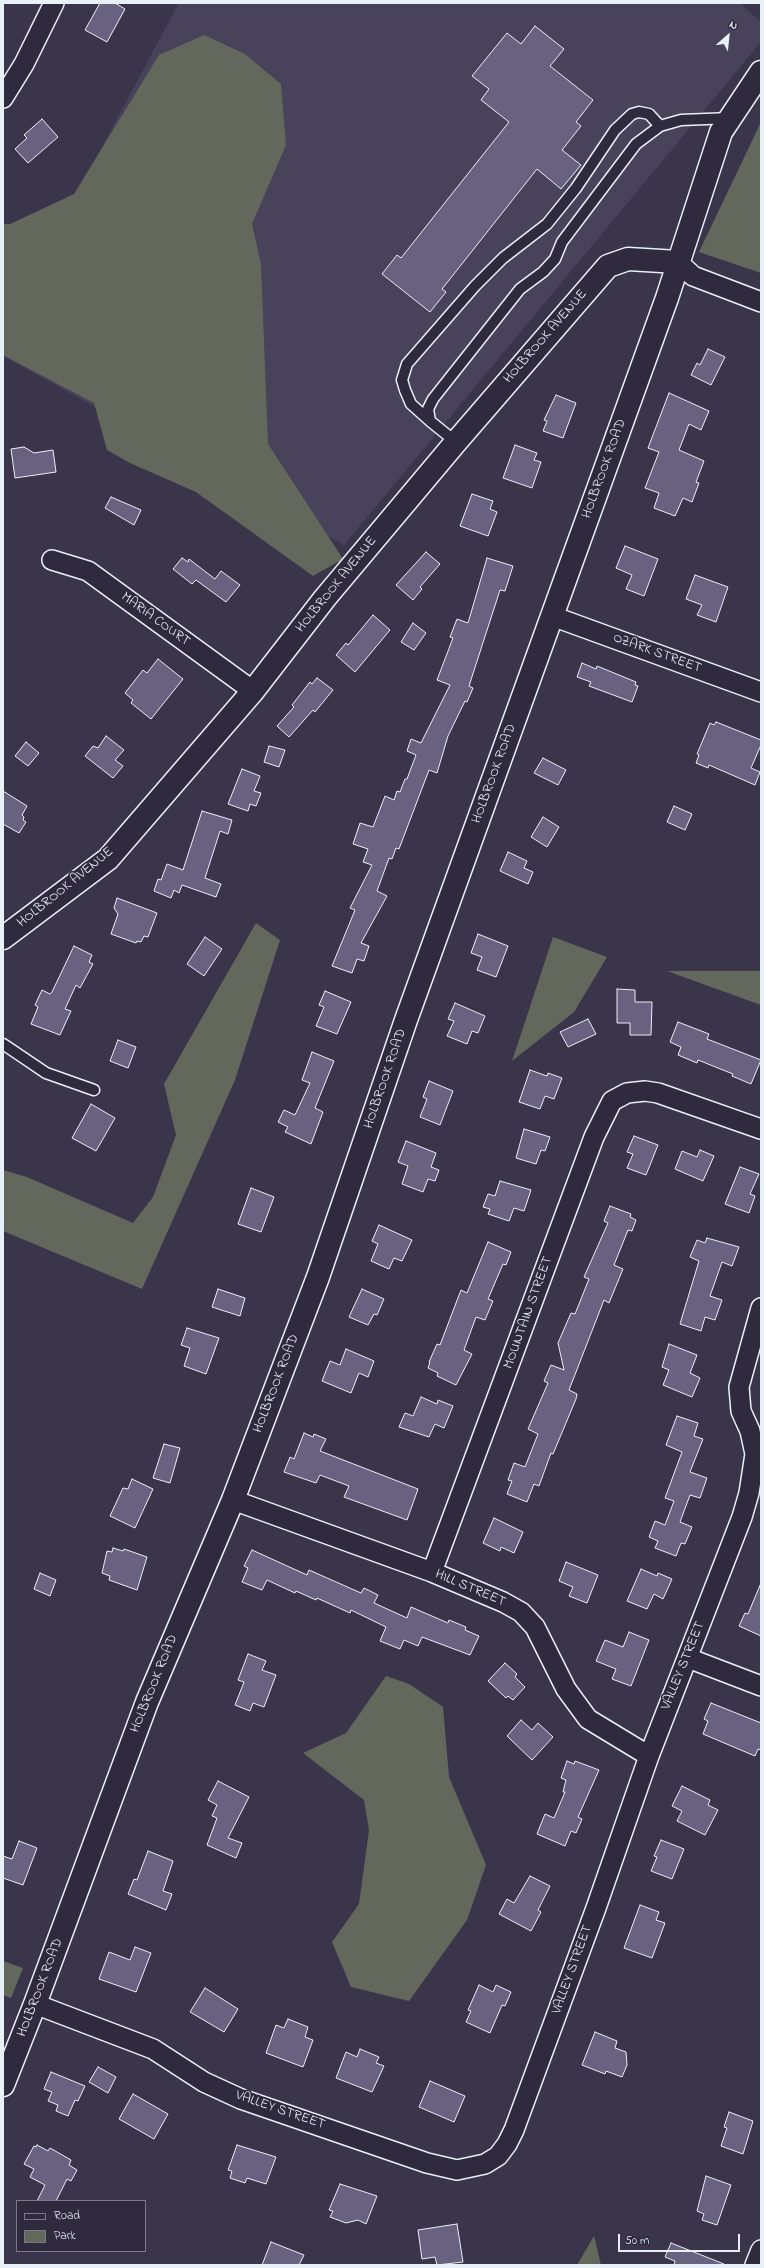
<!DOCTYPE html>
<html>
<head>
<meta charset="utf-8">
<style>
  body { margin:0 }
  #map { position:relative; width:764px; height:2268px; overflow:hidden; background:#3a354a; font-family:"Indie Flower",sans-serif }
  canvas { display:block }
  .frame { position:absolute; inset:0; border:4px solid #e8f1f8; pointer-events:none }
  .legend { position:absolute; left:16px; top:2200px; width:130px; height:52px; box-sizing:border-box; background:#2f2a3d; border:1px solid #797a88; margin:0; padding:5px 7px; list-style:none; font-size:12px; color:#e8f1f8 }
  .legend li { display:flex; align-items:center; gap:8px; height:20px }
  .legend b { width:20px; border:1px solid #797a88 }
  .north { position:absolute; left:708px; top:16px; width:40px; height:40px; -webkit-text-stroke:3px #2f2a3d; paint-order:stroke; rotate:27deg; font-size:11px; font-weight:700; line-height:16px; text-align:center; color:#e8f1f8 }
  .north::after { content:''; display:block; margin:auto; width:14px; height:18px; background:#e8f1f8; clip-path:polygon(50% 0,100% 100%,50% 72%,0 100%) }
  .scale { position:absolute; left:618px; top:2234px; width:122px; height:18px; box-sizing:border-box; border:2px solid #e8f1f8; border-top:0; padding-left:5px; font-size:12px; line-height:14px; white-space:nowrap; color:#e8f1f8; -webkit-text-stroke:3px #2f2a3d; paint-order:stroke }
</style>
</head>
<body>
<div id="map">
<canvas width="764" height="2268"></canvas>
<div class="frame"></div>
<ul class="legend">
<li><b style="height:5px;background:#2f2a3d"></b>Road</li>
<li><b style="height:11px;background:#62695c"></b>Park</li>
</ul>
<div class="north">N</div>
<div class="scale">50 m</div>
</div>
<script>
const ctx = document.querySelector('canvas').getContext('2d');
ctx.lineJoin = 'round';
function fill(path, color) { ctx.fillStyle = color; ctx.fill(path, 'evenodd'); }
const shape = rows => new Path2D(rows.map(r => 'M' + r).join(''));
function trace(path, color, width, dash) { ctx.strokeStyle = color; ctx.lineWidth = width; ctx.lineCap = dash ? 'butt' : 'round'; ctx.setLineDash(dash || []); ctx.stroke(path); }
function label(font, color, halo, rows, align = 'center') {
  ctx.font = font + ' "Indie Flower",sans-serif'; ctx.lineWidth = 3.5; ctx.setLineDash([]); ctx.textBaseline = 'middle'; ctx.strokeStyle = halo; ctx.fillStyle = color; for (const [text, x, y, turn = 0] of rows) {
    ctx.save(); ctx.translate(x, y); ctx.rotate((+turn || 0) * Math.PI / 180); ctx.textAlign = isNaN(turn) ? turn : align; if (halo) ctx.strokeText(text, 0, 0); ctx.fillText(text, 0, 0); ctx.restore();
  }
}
fill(shape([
  [179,3,740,3,761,22,761,42,344,545,3,356,3,331]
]), '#48425a');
fill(shape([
  [204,35,245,54,281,84,286,145,252,224,261,264,268,444,343,559,313,576,196,492,130,463,107,450,94,403,3,355,3,224,10,224,74,194,159,55],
  [761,122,761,273,699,252],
  [256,923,280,940,235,1080,142,1289,3,1231,3,1170,27,1177,133,1223,153,1197,176,1135,164,1084],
  [553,937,607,957,574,1012,512,1061],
  [667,971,761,971,761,1005],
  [386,1676,409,1684,443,1707,449,1777,486,1865,467,1920,409,2001,351,1987,332,1942,359,1904,369,1830,364,1800,303,1753,346,1733],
  [3,1961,23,1968,11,1998,3,1995],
  [594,2236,601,2265,577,2265]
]), '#62695c');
const building = shape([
  [100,3,115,3,125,9,107,42,85,30,100,3],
  [535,26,564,49,550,66,593,100,576,122,581,126,562,150,581,165,561,189,537,169,442,289,446,292,430,312,382,274,397,255,401,258,509,122,481,100,489,89,472,76,507,33,521,44,535,26],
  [42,119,58,137,28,163,15,149,27,138,24,135,42,119],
  [708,349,725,357,711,385,691,375,697,363,700,365,708,349],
  [669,393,709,411,701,430,689,424,679,450,704,461,696,482,699,483,692,502,683,498,675,516,654,508,659,493,645,488,659,452,648,448,669,393],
  [556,395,576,403,563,438,543,431,547,421,544,420,556,395],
  [515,445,537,453,534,460,541,462,532,488,503,478,515,445],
  [24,447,34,453,53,450,56,472,15,478,11,449,24,447],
  [472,494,493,501,490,509,497,512,488,536,460,526,472,494],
  [111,497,141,510,134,525,105,508,111,497],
  [625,546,658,559,644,596,626,589,632,575,616,568,625,546],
  [426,552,440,564,420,587,422,589,413,600,396,585,426,552],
  [182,558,188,562,189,559,215,579,221,571,240,585,226,602,196,580,192,584,173,569,182,558],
  [487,558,513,566,505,591,500,590,469,686,473,688,467,702,465,701,448,736,437,773,429,770,399,849,396,848,392,859,389,858,377,891,387,896,361,943,369,946,364,961,357,959,352,973,332,966,355,910,350,908,372,865,363,862,368,849,353,844,360,823,373,827,385,796,394,800,397,791,400,792,405,779,407,779,416,755,407,751,411,739,421,743,450,685,437,680,453,638,450,637,457,619,468,623,487,558],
  [695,575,728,587,716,622,697,615,702,605,686,599,695,575],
  [373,615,390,630,355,672,336,655,346,643,348,645,373,615],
  [413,623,426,633,414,650,401,642,413,623],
  [158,659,183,679,151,719,131,703,133,700,125,693,143,670,147,673,158,659],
  [582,663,596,669,597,666,636,682,635,685,638,686,632,702,589,686,591,682,577,677,582,663],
  [317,678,333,690,315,712,313,710,289,737,277,726,294,707,292,705,310,682,312,684,317,678],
  [716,722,761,740,761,745,751,768,760,772,755,785,709,765,708,768,696,763,699,755,697,754,710,723,714,725,716,722],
  [106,736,124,750,115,760,123,766,113,778,85,756,93,746,98,748,106,736],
  [26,742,39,753,28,766,15,756,26,742],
  [269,746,285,750,279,767,264,762,269,746],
  [543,758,566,770,558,785,534,773,543,758],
  [242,769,260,776,254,791,261,793,256,806,250,804,248,811,228,804,242,769],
  [3,791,27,806,22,815,24,817,23,820,26,822,19,833,3,824,3,791],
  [674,806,692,814,685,830,667,822,674,806],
  [202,811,232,820,228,834,220,831,205,878,221,884,216,897,182,885,179,893,174,890,171,898,154,891,158,879,161,880,167,864,183,870,202,811],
  [543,817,559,827,547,847,531,837,543,817],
  [508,852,527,861,524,868,533,872,528,884,500,871,508,852],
  [117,898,157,913,148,937,144,936,141,942,137,941,136,943,111,934,118,914,114,908,117,898],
  [478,934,508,946,496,977,477,970,482,957,471,953,478,934],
  [205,937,222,949,204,976,187,964,205,937],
  [74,946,92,955,89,962,93,964,80,988,76,985,65,1009,71,1011,60,1035,31,1024,38,1007,35,1005,42,990,50,994,52,992,74,946],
  [617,989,635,990,635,1002,652,1002,651,1035,630,1035,630,1023,617,1023,617,989],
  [325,991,351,1002,337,1034,316,1026,324,1007,319,1005,325,991],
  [455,1003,485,1016,478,1033,472,1031,467,1044,447,1036,454,1021,448,1019,455,1003],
  [588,1019,596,1034,568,1047,560,1032,588,1019],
  [678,1022,709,1034,707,1039,761,1060,751,1084,732,1076,733,1074,698,1060,697,1063,678,1055,681,1047,670,1042,678,1022],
  [118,1040,136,1047,128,1068,110,1061,118,1040],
  [312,1052,334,1061,315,1108,323,1112,311,1144,285,1132,288,1127,278,1122,284,1110,295,1115,310,1083,302,1080,312,1052],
  [530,1070,547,1076,548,1073,562,1078,554,1099,545,1096,540,1109,519,1102,530,1070],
  [429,1081,453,1091,440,1125,420,1117,427,1099,423,1097,429,1081],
  [91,1104,115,1118,96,1151,72,1138,91,1104],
  [524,1129,550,1137,545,1151,541,1150,536,1164,516,1158,524,1129],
  [634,1136,658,1145,646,1175,627,1168,633,1154,627,1152,634,1136],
  [406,1141,436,1153,431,1167,439,1170,435,1181,428,1179,423,1192,402,1184,408,1166,398,1162,406,1141],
  [700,1150,714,1156,703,1181,675,1169,682,1151,697,1157,700,1150],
  [740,1167,759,1174,750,1194,755,1196,749,1213,725,1204,740,1167],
  [500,1181,531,1190,524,1211,514,1208,509,1221,488,1214,490,1209,483,1207,488,1194,495,1196,500,1181],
  [251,1188,274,1197,261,1232,238,1224,251,1188],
  [610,1206,631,1214,630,1217,636,1220,632,1231,628,1230,614,1265,623,1269,609,1303,604,1300,569,1390,577,1394,576,1399,553,1454,551,1453,539,1486,534,1484,527,1502,507,1494,512,1481,508,1480,514,1463,525,1467,538,1434,528,1429,548,1383,544,1381,551,1365,564,1370,558,1343,571,1313,575,1314,589,1279,584,1277,608,1223,604,1221,610,1206],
  [379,1225,412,1240,402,1261,394,1258,389,1269,371,1261,378,1244,372,1241,379,1225],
  [707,1238,739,1247,732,1266,722,1262,710,1296,722,1300,715,1320,705,1317,701,1331,680,1324,699,1261,690,1257,697,1240,705,1243,707,1238],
  [488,1242,511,1252,506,1265,503,1264,488,1299,493,1301,485,1320,476,1317,464,1350,472,1354,456,1385,437,1376,438,1373,428,1368,430,1362,429,1362,437,1344,440,1345,461,1290,467,1293,488,1242],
  [218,1289,245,1298,240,1316,212,1307,218,1289],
  [362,1289,384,1299,377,1315,374,1314,368,1325,349,1317,362,1289],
  [187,1328,219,1338,206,1374,184,1366,190,1348,181,1345,187,1328],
  [669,1344,697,1355,690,1373,700,1378,692,1397,663,1385,669,1370,662,1367,669,1344],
  [346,1349,374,1361,368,1377,359,1373,351,1393,322,1381,330,1361,340,1365,346,1349],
  [421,1397,437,1404,438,1400,453,1406,444,1428,435,1424,429,1437,399,1427,405,1413,413,1416,421,1397],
  [677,1416,698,1423,694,1436,703,1439,690,1472,707,1478,700,1498,690,1495,680,1522,692,1527,685,1544,681,1543,676,1556,655,1548,658,1541,649,1537,655,1521,665,1525,674,1501,665,1498,682,1452,666,1445,677,1416],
  [304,1433,313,1437,314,1434,326,1439,320,1451,418,1489,407,1520,344,1497,349,1486,320,1475,316,1483,284,1472,290,1457,294,1459,304,1433],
  [164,1444,180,1448,170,1483,153,1478,164,1444],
  [132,1479,153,1489,135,1528,110,1516,123,1488,128,1489,132,1479],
  [494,1518,523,1532,514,1553,501,1547,500,1551,483,1543,494,1518],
  [113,1548,123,1551,124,1549,147,1557,137,1590,109,1580,110,1576,102,1573,107,1551,112,1552,113,1548],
  [252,1550,307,1575,309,1570,361,1593,364,1588,378,1595,374,1603,407,1618,411,1607,448,1623,449,1620,466,1627,465,1630,479,1636,470,1655,422,1637,418,1646,404,1640,400,1649,380,1641,386,1627,351,1610,350,1613,317,1598,316,1600,296,1591,295,1593,267,1580,262,1590,242,1582,248,1568,244,1566,252,1550],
  [566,1562,598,1575,587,1603,569,1596,573,1587,559,1581,566,1562],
  [641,1569,657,1576,658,1573,672,1579,663,1599,654,1594,647,1609,627,1601,641,1569],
  [40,1573,56,1580,50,1596,34,1589,40,1573],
  [761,1583,761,1636,739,1626,745,1613,748,1614,761,1583],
  [629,1632,649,1640,631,1686,612,1679,616,1669,596,1661,605,1640,623,1647,629,1632],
  [248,1654,266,1661,262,1670,276,1675,264,1707,253,1703,250,1711,235,1705,244,1682,238,1680,248,1654],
  [505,1663,517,1674,515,1677,525,1687,513,1700,508,1696,506,1698,488,1681,505,1663],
  [711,1703,761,1723,761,1750,758,1749,755,1756,703,1734,708,1721,704,1719,711,1703],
  [521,1720,532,1730,538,1723,553,1737,532,1760,507,1736,521,1720],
  [567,1761,574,1764,575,1761,599,1770,578,1817,582,1819,576,1833,571,1831,565,1846,537,1834,545,1814,554,1818,565,1792,563,1792,566,1780,561,1778,567,1761],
  [218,1781,249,1797,228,1838,242,1843,236,1858,207,1845,217,1818,212,1816,217,1805,208,1800,218,1781],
  [682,1786,710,1800,708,1805,718,1810,705,1835,677,1821,682,1811,672,1806,682,1786],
  [661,1840,684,1849,672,1879,651,1871,657,1857,654,1856,661,1840],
  [19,1841,37,1848,23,1885,3,1878,3,1856,12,1859,19,1841],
  [148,1851,173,1861,163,1891,172,1894,166,1910,128,1894,134,1879,137,1880,148,1851],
  [530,1876,550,1886,538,1910,541,1912,531,1931,499,1914,507,1899,514,1903,530,1876],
  [640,1905,659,1912,656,1920,665,1923,652,1958,624,1948,640,1905],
  [135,1947,151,1953,136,1992,99,1979,109,1952,130,1960,135,1947],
  [479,1985,493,1992,496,1985,511,1992,505,2006,502,2005,490,2033,466,2022,471,2011,468,2010,479,1985],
  [205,1988,238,2009,224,2032,190,2012,205,1988],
  [288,2019,308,2027,305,2037,313,2040,303,2067,266,2053,276,2025,284,2028,288,2019],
  [595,2032,617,2041,615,2048,626,2052,627,2065,622,2077,606,2071,605,2074,582,2065,595,2032],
  [360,2049,379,2057,376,2063,384,2066,372,2092,336,2078,346,2052,357,2057,360,2049],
  [98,2067,116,2077,108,2093,89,2082,98,2067],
  [51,2072,85,2086,78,2101,75,2100,68,2116,56,2111,58,2105,48,2101,52,2092,44,2089,51,2072],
  [430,2081,465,2096,454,2122,419,2107,430,2081],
  [133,2094,168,2114,154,2139,119,2119,133,2094],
  [729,2112,753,2121,743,2154,721,2146,727,2128,724,2127,729,2112],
  [37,2145,48,2151,50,2148,71,2160,69,2165,77,2170,71,2181,67,2179,56,2201,37,2201,45,2185,30,2177,34,2169,24,2164,34,2146,36,2147,37,2145],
  [237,2145,276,2157,266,2184,247,2178,245,2183,230,2178,232,2171,228,2170,237,2145],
  [706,2176,731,2185,717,2225,702,2220,704,2214,697,2211,706,2176],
  [340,2184,377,2196,366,2224,358,2220,346,2223,330,2217,333,2211,329,2210,340,2184],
  [457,2224,463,2262,437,2265,435,2257,422,2259,418,2230,457,2224],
  [271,2242,304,2255,299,2265,262,2265,271,2242],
  [671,2243,724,2264,724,2265,674,2265,675,2261,665,2257,671,2243]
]);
fill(building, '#68617f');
trace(building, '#e8f1f8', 1);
const service = shape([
  [430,421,411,404,405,390,402,380,407,364,475,286,503,258,547,224,576,188,615,130,632,114,639,112,649,114,660,126],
  [456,442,430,421,428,409,433,399,520,289,543,272,555,259,562,242,636,144,660,126,681,120,731,118],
  [3,1044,46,1073,94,1090]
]);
const minor = shape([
  [3,98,24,64,54,3],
  [678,262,693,276,761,302],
  [52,560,88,571,253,691],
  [552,616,761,692],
  [233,1500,432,1572,503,1602,521,1612,535,1627,566,1689,588,1719,649,1756],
  [432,1572,594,1137,612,1101,627,1093,645,1091,658,1093,761,1129],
  [688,1658,761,1686],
  [35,2004,153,2049,204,2082,241,2099,427,2163,457,2170,485,2164,498,2156,507,2144,514,2130,596,1908,649,1756,742,1517,749,1493,755,1454,750,1431,741,1411,739,1387,761,1308],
  [755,2265,761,2250]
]);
const tertiary = shape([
  [3,938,108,859,253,691,325,598,456,442,608,266,628,259,678,262],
  [3,2085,35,2004,147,1702,233,1500,318,1277,406,1020,667,298,721,132,761,72]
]);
trace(service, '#e8f1f8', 13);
trace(minor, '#e8f1f8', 22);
trace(tertiary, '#e8f1f8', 25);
trace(service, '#2f2a3d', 10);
trace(minor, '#2f2a3d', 19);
trace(tertiary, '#2f2a3d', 22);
label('14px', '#e8f1f8', '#2f2a3d', [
  ["HOLBROOK AVENUE",546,337,-49],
  ["HOLBROOK ROAD",605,469,-70],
  ["HOLBROOK AVENUE",337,585,-51],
  ["MARIA COURT",155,620,36],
  ["OZARK STREET",657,654,20],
  ["HOLBROOK ROAD",495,774,-70],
  ["HOLBROOK AVENUE",66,888,-39],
  ["HOLBROOK ROAD",386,1079,-71],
  ["MOUNTAIN STREET",529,1313,-70],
  ["HOLBROOK ROAD",277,1384,-69],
  ["HILL STREET",470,1589,23],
  ["VALLEY STREET",684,1666,-68],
  ["HOLBROOK ROAD",155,1684,-68],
  ["VALLEY STREET",573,1970,-70],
  ["HOLBROOK ROAD",41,1988,-69],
  ["VALLEY STREET",280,2111,19]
]);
</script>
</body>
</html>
